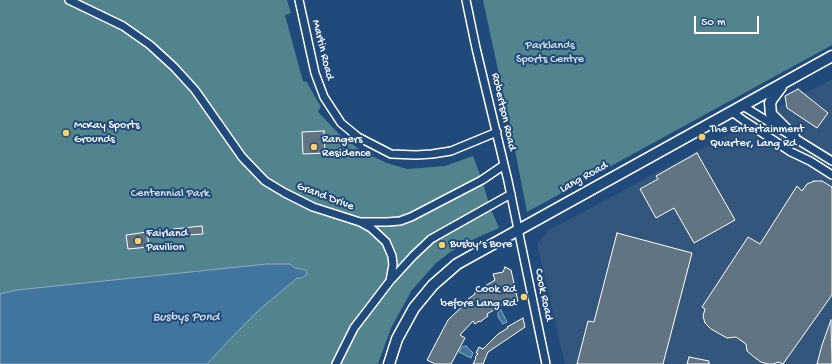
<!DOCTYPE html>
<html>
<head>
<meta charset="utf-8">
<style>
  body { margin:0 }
  #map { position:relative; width:832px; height:364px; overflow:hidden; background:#1f4a7a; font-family:"Gochi Hand",sans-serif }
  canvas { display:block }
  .scale { position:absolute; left:694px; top:16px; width:65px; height:18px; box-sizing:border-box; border:2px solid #fff; border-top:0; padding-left:5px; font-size:12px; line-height:14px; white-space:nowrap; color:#fff; -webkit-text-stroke:3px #1f4a7a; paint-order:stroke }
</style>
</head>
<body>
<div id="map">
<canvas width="832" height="364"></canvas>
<div class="scale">50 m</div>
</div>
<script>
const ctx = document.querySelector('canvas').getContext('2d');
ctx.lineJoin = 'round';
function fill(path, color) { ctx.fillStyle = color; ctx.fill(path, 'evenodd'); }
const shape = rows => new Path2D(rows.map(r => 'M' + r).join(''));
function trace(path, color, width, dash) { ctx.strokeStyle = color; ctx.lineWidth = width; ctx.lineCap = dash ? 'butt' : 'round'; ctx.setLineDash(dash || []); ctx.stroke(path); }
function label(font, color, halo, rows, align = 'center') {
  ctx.font = font + ' "Gochi Hand",sans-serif'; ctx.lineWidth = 4; ctx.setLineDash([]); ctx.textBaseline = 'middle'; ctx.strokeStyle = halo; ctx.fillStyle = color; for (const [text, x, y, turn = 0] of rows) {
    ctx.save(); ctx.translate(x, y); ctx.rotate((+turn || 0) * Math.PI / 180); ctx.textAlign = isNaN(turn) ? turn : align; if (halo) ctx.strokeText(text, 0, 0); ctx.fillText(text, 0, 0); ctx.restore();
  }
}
fill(shape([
  [832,79,832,364,565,364,537,244,549,230]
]), '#33577c');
fill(shape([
  [0,0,287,0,291,13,285,15,302,78,304,82,306,81,321,107,318,111,319,113,340,135,363,152,387,163,407,169,445,166,473,156,482,180,490,207,499,228,465,243,449,253,436,263,412,290,391,328,378,364,0,364],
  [483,0,832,0,832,45,527,212,512,135]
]), '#52848e');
const water = shape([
  [267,264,290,264,295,268,306,270,307,274,302,278,297,278,258,311,234,335,207,364,0,364,0,294,17,290,267,264],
  [501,310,507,322,503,324,498,317,498,312,501,310],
  [466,346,473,353,471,358,459,352,462,347,466,346]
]);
fill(water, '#41759e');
trace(water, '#8dacc5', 1);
const building = shape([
  [798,89,828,113,817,128,787,108,785,96,798,89],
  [324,131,325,153,303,154,302,132,324,131],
  [697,153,735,220,694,243,674,208,656,218,640,189,658,179,656,176,697,153],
  [814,181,822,181,832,187,832,295,783,364,779,362,773,364,768,364,761,362,754,357,747,351,746,344,736,337,727,338,711,329,705,323,703,316,705,309,702,307,748,237,760,244,797,186,802,191,807,184,814,181],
  [202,226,203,234,173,236,173,229,202,226],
  [147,232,149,247,128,249,126,235,147,232],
  [617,233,692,253,663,364,577,364,588,321,594,322,617,233],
  [505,267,511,270,518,301,502,305,487,314,488,316,480,322,479,321,475,324,473,321,460,335,465,338,451,364,435,364,427,360,448,320,468,301,468,299,475,294,475,292,495,280,493,274,503,272,505,267],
  [523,318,525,327,488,352,483,364,473,364,476,358,475,357,478,354,476,353,479,347,483,349,498,334,508,328,507,327,523,318],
  [831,320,832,364,817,364,822,345,831,320],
  [689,357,709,361,709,364,687,364,689,357]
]);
fill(building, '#627482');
trace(building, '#fff', 1);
const street = shape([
  [69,0,123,26,150,45,174,67,195,90,242,157,265,181,285,193,313,207,360,222,371,228,386,242,392,256,393,265,390,281,354,328,336,364],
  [299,0,315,73,324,97,341,123,358,137,391,154,416,155,432,154,451,151,497,132],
  [466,0,476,48,508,181,546,364],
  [743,106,832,161],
  [732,112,746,122,791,152,810,161,832,175],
  [362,222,387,222,400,221,411,217,482,180,504,165],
  [392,279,413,256,431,239,511,194]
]);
const secondary = shape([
  [781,87,772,99,770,103,771,114,794,137],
  [389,364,397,339,414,308,433,285,457,264,832,56]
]);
trace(street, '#fff', 10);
trace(secondary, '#fff', 13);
trace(street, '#1f4a7a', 7);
trace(secondary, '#1f4a7a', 10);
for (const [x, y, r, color] of [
  [66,133,4,"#ffd166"],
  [702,137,4,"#ffd166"],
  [314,147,4,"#ffd166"],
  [138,241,4,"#ffd166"],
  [442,245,4,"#ffd166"],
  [524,297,4,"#ffd166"]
]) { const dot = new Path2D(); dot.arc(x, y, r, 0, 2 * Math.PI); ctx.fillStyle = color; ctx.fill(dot); trace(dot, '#1f4a7a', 1.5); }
label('12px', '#d4e0e3', '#1f4a7a', [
  ["Parklands",550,46],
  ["Sports Centre",550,60],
  ["Centennial Park",170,194]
]);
label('12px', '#fff', '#1f4a7a', [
  ["Martin Road",322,50,76],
  ["Robertson Road",503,112,77],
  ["Lang Road",584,178,-29],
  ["Grand Drive",325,197,21],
  ["Cook Road",543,295,78]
]);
label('12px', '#fff', '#1f4a7a', [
  ["McKay Sports",74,126],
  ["Grounds",74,140],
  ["The Entertainment",710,130],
  ["Quarter, Lang Rd",710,144],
  ["Rangers",322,140],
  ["Residence",322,154],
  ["Fairland",146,234],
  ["Pavilion",146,248],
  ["Busby’s Bore",450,245],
  ["Cook Rd",516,290,"right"],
  ["before Lang Rd",516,304,"right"]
], 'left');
label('italic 13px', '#d0dce7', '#1f4a7a', [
  ["Busbys Pond",186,318]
]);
</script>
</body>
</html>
